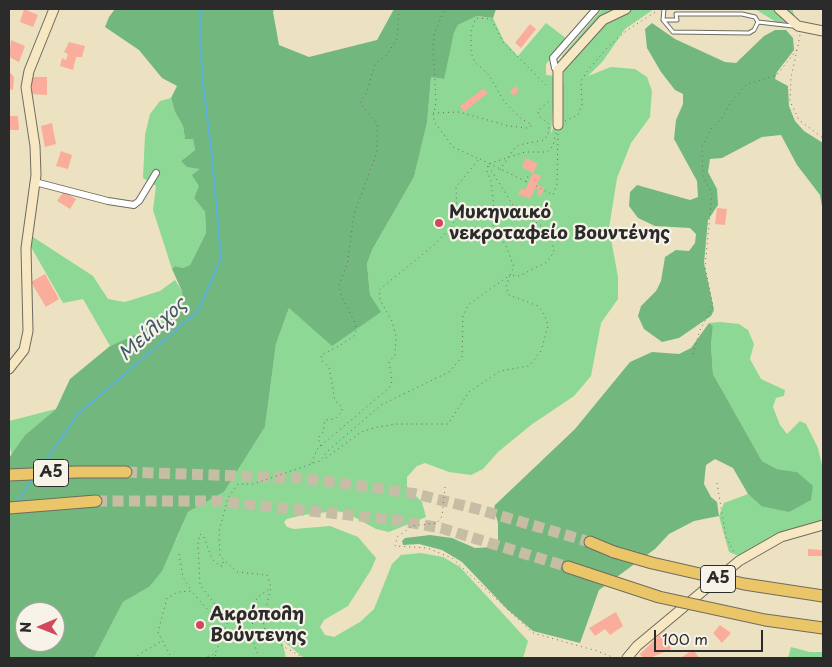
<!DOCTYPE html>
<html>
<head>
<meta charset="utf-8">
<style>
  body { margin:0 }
  #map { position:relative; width:832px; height:667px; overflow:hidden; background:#ece2c2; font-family:"Playpen Sans",sans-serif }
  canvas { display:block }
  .frame { position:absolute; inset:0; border:10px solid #2b2b2b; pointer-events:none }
  .north { position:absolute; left:15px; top:602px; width:50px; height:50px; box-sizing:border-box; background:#f7f3e8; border:1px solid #a5a39c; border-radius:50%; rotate:269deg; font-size:14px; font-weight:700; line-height:20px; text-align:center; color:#2b2b2b }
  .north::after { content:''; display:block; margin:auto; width:18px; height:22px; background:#d1495b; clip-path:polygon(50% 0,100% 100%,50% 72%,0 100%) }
  .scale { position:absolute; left:654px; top:630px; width:109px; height:22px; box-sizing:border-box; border:2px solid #2b2b2b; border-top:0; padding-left:6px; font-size:15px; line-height:18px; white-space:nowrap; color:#2b2b2b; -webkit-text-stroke:4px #f7f3e8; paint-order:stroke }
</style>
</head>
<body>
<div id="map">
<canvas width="832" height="667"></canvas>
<div class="frame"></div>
<div class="north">N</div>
<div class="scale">100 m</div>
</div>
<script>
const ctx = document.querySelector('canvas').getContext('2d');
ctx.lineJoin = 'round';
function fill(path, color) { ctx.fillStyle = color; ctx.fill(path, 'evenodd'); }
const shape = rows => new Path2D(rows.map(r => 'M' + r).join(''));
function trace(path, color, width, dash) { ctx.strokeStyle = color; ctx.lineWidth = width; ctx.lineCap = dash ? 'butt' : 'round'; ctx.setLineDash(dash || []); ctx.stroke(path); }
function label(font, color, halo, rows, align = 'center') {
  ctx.font = font + ' "Playpen Sans",sans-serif'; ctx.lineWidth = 4.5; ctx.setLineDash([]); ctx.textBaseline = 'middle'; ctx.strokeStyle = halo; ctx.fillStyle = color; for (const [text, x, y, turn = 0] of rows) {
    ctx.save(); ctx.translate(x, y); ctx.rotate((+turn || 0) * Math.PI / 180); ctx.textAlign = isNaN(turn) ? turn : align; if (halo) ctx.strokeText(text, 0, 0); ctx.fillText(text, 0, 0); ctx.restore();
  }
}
fill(shape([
  [602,9,654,9,625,29,603,61,588,76,611,67,635,69,647,77,652,91,650,117,631,143,617,178,609,228,618,277,618,299,601,323,591,376,574,396,531,425,498,452,483,469,471,475,449,472,425,463,417,466,407,477,407,487,422,502,426,517,389,532,376,529,347,513,336,511,303,515,287,519,284,522,287,527,294,529,330,526,358,537,376,558,371,570,348,606,324,620,320,627,325,635,334,637,360,622,374,609,392,564,401,555,421,553,443,557,460,567,528,641,523,658,304,658,282,640,286,658,94,658,123,602,149,587,176,540,188,512,224,492,265,427,276,344,289,308,370,295,367,264,372,250,414,177,427,123,431,76,443,79,454,33,458,25,477,16,493,18,504,41,518,56,546,23,567,39,546,64,546,75,555,76,551,134,562,101,564,74,562,56],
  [755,9,792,9,796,19,790,23,776,22],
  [171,98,175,112,183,126,185,139,193,139,195,150,181,161,201,169,200,186,194,198,205,212,206,233,190,265,183,268,175,266,172,269,153,210,156,186,143,178,145,135,150,114,160,101],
  [33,237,93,276,108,299,125,302,160,291,175,280,182,291,183,309,175,317,110,346,83,299,63,303,31,247],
  [720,322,739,324,748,330,754,344,750,359,761,379,785,390,784,396,776,398,773,407,780,425,787,434,800,421,806,424,818,448,823,469,823,522,741,557,729,552,719,516,724,503,748,494,761,506,797,472,777,469,762,461,713,374,711,345,713,326,709,323],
  [56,409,25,435,12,455,9,445,9,421],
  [791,647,810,652,823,652,823,658,788,658]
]), '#8dd895');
fill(shape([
  [115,9,274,9,273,12,279,45,309,57,377,40,394,9,496,9,493,18,477,16,458,25,454,33,444,79,431,77,427,123,414,177,372,250,367,264,370,295,381,312,332,346,289,308,276,344,265,427,224,492,188,512,162,571,149,587,123,602,94,658,9,658,9,458,25,435,56,409,70,379,110,346,175,317,183,309,182,291,172,269,175,266,183,268,190,265,206,233,205,212,194,198,199,186,192,175,200,169,187,167,181,161,195,150,193,139,185,139,183,126,175,112,171,98,177,86,162,78,139,50,105,27,109,17],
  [25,612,55,612,55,642,25,642],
  [652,23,675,39,725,62,736,63,764,36,775,30,786,30,793,38,794,50,777,72,775,79,788,86,789,106,795,121,804,131,823,143,823,212,820,195,797,165,781,135,762,137,722,158,710,159,708,172,717,189,718,205,708,220,704,263,714,310,711,316,679,338,662,342,644,329,638,316,641,306,656,291,661,281,665,257,676,250,689,251,695,243,696,234,690,228,655,226,638,218,629,206,630,192,637,185,690,200,698,197,697,181,674,139,676,120,683,104,683,94,675,90,661,72,647,48,645,29],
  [709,323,713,326,711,345,713,374,762,461,777,469,797,472,813,486,811,500,789,512,761,506,748,494,733,468,715,459,706,465,704,484,711,497,717,502,719,516,694,521,669,534,655,549,599,590,580,643,533,631,507,609,462,562,442,550,419,544,403,545,402,541,405,538,430,535,452,538,475,548,494,547,498,539,498,523,494,509,495,505,575,429,630,362,652,352,679,354,691,348]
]), '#72b87e');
trace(shape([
  [39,470,77,415,198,311,221,259,212,156,202,77,200,13,202,9],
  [16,503,34,478]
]), '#5db2d9', 2);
fill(shape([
  [24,9,38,15,33,27,20,22],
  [530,24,536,29,521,48,515,43],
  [11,40,25,46,19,62,9,57],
  [69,42,85,46,82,57,76,57,73,70,60,66,62,58,66,60,68,54,64,52],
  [9,71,14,77,13,90,9,89],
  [32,77,47,77,47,95,32,94],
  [515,86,519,90,514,96,510,92],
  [484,88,488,93,464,112,460,106],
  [9,116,18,116,19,130,9,130],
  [52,123,56,144,45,147,41,126],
  [61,151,72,155,68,169,56,166],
  [526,158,538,164,533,173,522,167],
  [533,173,541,176,537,185,544,188,541,196,537,195,539,190,535,188,530,199,518,194,521,188,525,190],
  [64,191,76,199,70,209,57,201],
  [717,208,727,209,725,225,715,224],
  [45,274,59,299,46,307,31,282],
  [808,549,823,550,823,556,808,556],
  [616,612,623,626,610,635,605,629,595,636,589,628],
  [720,625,731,633,722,643,713,633],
  [665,630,671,649,650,658,643,658,640,654],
  [693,649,699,658,681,658]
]), '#f9ad9a');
trace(shape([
  [126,472,299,478,370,487,416,494,477,509,590,542],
  [96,501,216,501,396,520,441,528,568,567]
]), '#c5bda4', 11, [11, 5.5]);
const lane = shape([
  [663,20,664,9],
  [758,22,754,30,749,33,673,32,663,20,677,20,676,14,742,14,755,17,758,22,793,26]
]);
const street = shape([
  [558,70,555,68,553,58,596,9],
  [35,182,108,201,134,205,139,201,156,173]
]);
const secondary = shape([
  [779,9,798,26,823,31],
  [558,125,558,70,603,20,626,9],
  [9,369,24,350,28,331,26,248,36,175,35,146,26,87,29,71,54,9],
  [627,658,637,646,739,561,781,537,823,525]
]);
const highway = shape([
  [9,475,76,472,126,472],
  [9,508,96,501],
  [590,542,614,552],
  [568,567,589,574]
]);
trace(lane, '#6f6b60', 5);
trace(street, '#6f6b60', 8);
trace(secondary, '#6f6b60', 11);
trace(highway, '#6f6b60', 13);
trace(shape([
  [798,46,800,35],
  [797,50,791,78,790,101,799,120,823,138],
  [433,113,459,112,509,126,527,128,532,125,520,118,504,101,489,75,475,62,471,53,471,31,476,18,491,19,503,42,549,88],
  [565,121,578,115,582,105,581,81,588,70,607,48,626,31,657,11],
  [480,159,529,183],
  [500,170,513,150,519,145,544,140,548,134,549,124,539,116,538,111,549,101],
  [526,182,528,176],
  [536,186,553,195,557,184,558,133],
  [693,354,700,330,713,306,705,267,712,194,703,176,702,147,711,129,722,118,729,105,747,84,777,75,798,48],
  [321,446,318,438,323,432,325,420,335,419,342,411,342,407,335,401,329,367,322,361,321,355,339,346,354,336,356,331,355,323,341,295,339,284,347,265,354,214,377,152,377,123,360,103,367,91,375,64,386,56,397,39,399,9],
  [326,458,361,432,378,427,396,424,448,424,469,392,500,371,529,366,541,351,548,326,545,316,538,306,509,295,506,287,510,275,519,276,547,262,554,252,552,240,545,228,516,210,488,165],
  [312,463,317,449,390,387,392,380,389,362,395,355,396,336,392,321,380,300,379,290,434,245,452,226,457,216,456,187,479,159,453,147,435,123,433,116,436,102,433,47,434,34,445,9],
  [717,483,726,538,735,554],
  [445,487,442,516,437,523,412,526,397,537,395,546,427,548,452,558,533,633,597,651,615,658],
  [179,554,183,577,191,590],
  [215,655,219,658],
  [133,658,162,641],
  [174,658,169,654,158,632,167,598,178,592,191,591,209,611,219,617,224,617],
  [203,658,215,654,228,621,200,585,198,543,200,534,204,537,212,559,220,566,223,566,223,562],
  [259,658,253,640,252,610,257,598,270,588],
  [304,658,272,640,265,631,263,620,271,587,267,575,237,572,220,556,219,531,228,498,238,484,253,484,320,461,329,450,381,405,449,372,462,357,463,316,468,305,510,275,514,267,506,246,493,226,494,209,491,181,487,172,488,164,525,152,547,152,553,146,556,133]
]), '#6f6b60', 1, [1, 4]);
trace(lane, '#fff', 3);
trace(street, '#fff', 6);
trace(secondary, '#f7e8c3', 9);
trace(highway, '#eac669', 11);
const highwayBridge = shape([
  [614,552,652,563,744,584,823,596],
  [589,574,659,597,765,620,823,628]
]);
trace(highwayBridge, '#6f6b60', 13, []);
trace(highwayBridge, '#eac669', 11);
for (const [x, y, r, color] of [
  [439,223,5,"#d1495b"],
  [200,625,5,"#d1495b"]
]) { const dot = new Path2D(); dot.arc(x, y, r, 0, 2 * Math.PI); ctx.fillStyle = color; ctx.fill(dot); trace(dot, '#f7f3e8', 2); }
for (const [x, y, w] of [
  [51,473,35],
  [718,579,35]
]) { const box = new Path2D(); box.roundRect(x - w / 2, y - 13.5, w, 27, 4); ctx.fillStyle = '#f7f3e8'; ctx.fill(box); trace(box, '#2b2b2b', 1); }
label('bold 16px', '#2b2b2b', null, [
  ["Α5",51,473],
  ["Α5",718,579]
]);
label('bold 18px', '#2b2b2b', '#f7f3e8', [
  ["Μυκηναικό",449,213],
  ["νεκροταφείο Βουντένης",449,234],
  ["Ακρόπολη",210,615],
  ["Βούντενης",210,636]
], 'left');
label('italic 19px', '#3c5a68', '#f7f3e8', [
  ["Μείλιχος",153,330,-42]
]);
</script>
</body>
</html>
